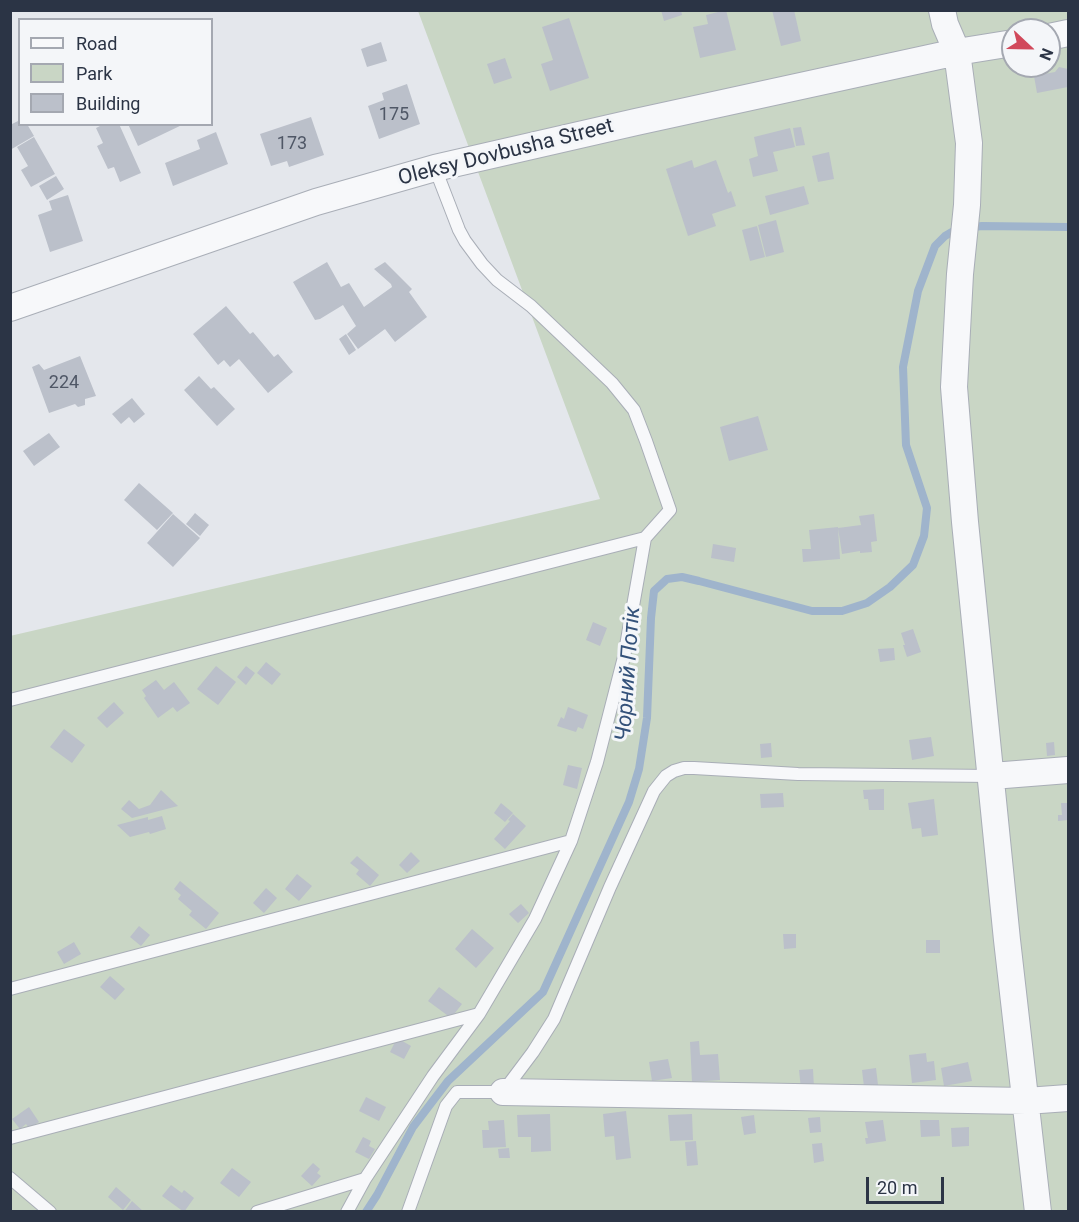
<!DOCTYPE html>
<html>
<head>
<meta charset="utf-8">
<style>
  body { margin:0 }
  #map { position:relative; width:1079px; height:1222px; overflow:hidden; background:#e4e7ec; font-family:Roboto,sans-serif }
  canvas { display:block }
  .frame { position:absolute; inset:0; border:12px solid #2b3445; pointer-events:none }
  .legend { position:absolute; left:18px; top:18px; width:195px; height:108px; box-sizing:border-box; background:#f4f6f9; border:2px solid #a4a8b1; margin:0; padding:8px 10px; list-style:none; font-size:18px; color:#2b3445 }
  .legend li { display:flex; align-items:center; gap:12px; height:30px }
  .legend b { width:30px; border:2px solid #a4a8b1 }
  .north { position:absolute; left:1001px; top:18px; width:60px; height:60px; box-sizing:border-box; background:#f4f6f9; border:2px solid #a4a8b1; border-radius:50%; rotate:112deg; font-size:16px; font-weight:700; line-height:24px; text-align:center; color:#2b3445 }
  .north::after { content:''; display:block; margin:auto; width:21px; height:27px; background:#d1495b; clip-path:polygon(50% 0,100% 100%,50% 72%,0 100%) }
  .scale { position:absolute; left:866px; top:1177px; width:78px; height:27px; box-sizing:border-box; border:3px solid #2b3445; border-top:0; padding-left:8px; font-size:18px; line-height:21px; white-space:nowrap; color:#2b3445; -webkit-text-stroke:4px #f4f6f9; paint-order:stroke }
</style>
</head>
<body>
<div id="map">
<canvas width="1079" height="1222"></canvas>
<div class="frame"></div>
<ul class="legend">
<li><b style="height:8px;background:#f7f8fa"></b>Road</li>
<li><b style="height:16px;background:#c9d6c5"></b>Park</li>
<li><b style="height:16px;background:#bbc0ca"></b>Building</li>
</ul>
<div class="north">N</div>
<div class="scale">20 m</div>
</div>
<script>
const ctx = document.querySelector('canvas').getContext('2d');
ctx.lineJoin = 'round';
function fill(path, color) { ctx.fillStyle = color; ctx.fill(path, 'evenodd'); }
const shape = rows => new Path2D(rows.map(r => 'M' + r).join(''));
function trace(path, color, width, dash) { ctx.strokeStyle = color; ctx.lineWidth = width; ctx.lineCap = dash ? 'butt' : 'round'; ctx.setLineDash(dash || []); ctx.stroke(path); }
function label(font, color, halo, rows, align = 'center') {
  ctx.font = font + ' Roboto,sans-serif'; ctx.lineWidth = 6; ctx.setLineDash([]); ctx.textBaseline = 'middle'; ctx.strokeStyle = halo; ctx.fillStyle = color; for (const [text, x, y, turn = 0] of rows) {
    ctx.save(); ctx.translate(x, y); ctx.rotate((+turn || 0) * Math.PI / 180); ctx.textAlign = isNaN(turn) ? turn : align; if (halo) ctx.strokeText(text, 0, 0); ctx.fillText(text, 0, 0); ctx.restore();
  }
}
fill(shape([
  [418,11,1068,11,1068,1211,11,1211,10,636,600,499],
  [1013,30,1049,30,1049,66,1013,66]
]), '#c9d6c5');
trace(shape([
  [366,1212,377,1195,413,1127,448,1081,543,992,629,802,639,769,647,718,651,618,654,591,667,579,682,577,699,581,812,611,842,611,867,603,890,587,913,565,924,536,927,508,906,445,903,367,918,291,935,246,945,236,957,229,982,226,1068,227]
]), '#9fb4cc', 8);
fill(shape([
  [661,10,681,10,682,15,664,21],
  [726,10,736,50,700,58,693,27,708,24,706,15],
  [772,10,794,10,801,41,781,46],
  [569,18,589,78,550,91,541,64,553,60,542,27],
  [381,42,387,61,367,67,361,49],
  [505,58,512,78,494,84,487,64],
  [1059,67,1068,69,1068,87,1037,93,1034,76,1055,72],
  [407,84,420,124,379,139,368,106,384,100,382,93],
  [311,117,324,155,289,167,287,161,271,166,260,134],
  [20,120,20,124,27,124,34,136,10,150,10,125],
  [102,124,119,124,141,173,120,182,114,167,108,169,97,146,103,143,96,128,102,125],
  [128,124,184,124,138,146],
  [801,127,805,145,796,146,793,128],
  [790,128,795,147,773,152,778,171,753,177,749,159,758,156,754,137],
  [216,132,228,164,173,186,165,163,200,149,197,140],
  [34,137,55,174,31,187,21,170,28,166,17,147],
  [829,152,834,179,818,182,812,156],
  [692,160,694,168,716,160,728,193,731,191,736,206,712,214,716,226,688,236,666,169],
  [56,176,64,189,47,200,39,186],
  [804,186,809,204,770,215,765,196],
  [68,195,83,241,50,252,38,215,52,210,49,201],
  [776,220,784,252,766,257,758,225],
  [757,226,765,257,750,261,742,230],
  [327,262,341,287,349,283,364,307,392,287,391,284,374,269,385,262,412,289,409,292,427,317,395,342,385,329,358,349,347,334,356,326,343,305,320,319,315,320,293,282],
  [226,306,250,334,253,332,274,357,278,354,293,372,268,393,239,359,230,367,224,360,218,365,193,334],
  [346,334,356,350,349,355,339,339],
  [80,356,96,396,85,399,85,405,78,407,75,404,49,413,32,367,39,364,44,370],
  [199,376,211,389,214,387,235,409,217,426,184,390],
  [132,398,145,414,134,423,129,417,121,424,112,414],
  [758,416,768,450,729,461,720,427],
  [49,433,60,447,34,466,23,451],
  [139,483,173,513,157,530,124,500],
  [195,513,209,525,200,536,186,524],
  [173,514,200,538,173,567,147,543],
  [874,514,877,541,871,542,872,552,860,553,860,551,842,554,838,528,861,525,859,516],
  [838,527,840,559,803,562,802,549,811,549,809,530],
  [713,544,736,548,734,562,711,558],
  [593,622,607,628,600,646,586,640],
  [913,629,921,652,907,657,903,645,905,645,901,633],
  [894,648,895,660,880,662,878,649],
  [266,662,281,674,272,685,257,673],
  [216,666,236,682,218,705,197,689],
  [246,666,255,673,246,685,237,677],
  [156,680,164,690,174,682,190,703,177,712,173,707,158,718,144,698,146,696,142,690],
  [114,702,124,713,107,728,97,718],
  [568,707,588,715,583,729,578,727,576,732,557,726,561,717,564,719],
  [64,729,85,745,72,763,50,747],
  [931,737,934,756,912,760,909,740],
  [1054,742,1055,755,1047,756,1046,743],
  [771,743,772,757,761,758,760,744],
  [568,765,582,768,577,789,563,785],
  [884,789,884,810,869,810,868,799,864,799,863,790],
  [161,790,178,806,132,818,121,809,129,800,139,809,150,805],
  [783,793,784,807,761,808,760,794],
  [934,799,938,835,922,837,921,828,912,829,908,803],
  [501,803,513,813,505,822,494,813],
  [1061,803,1068,803,1068,820,1058,821,1058,815,1062,815],
  [513,814,526,826,505,849,494,839,510,821,508,820],
  [162,816,166,829,150,834,149,832,130,837,117,825,148,817,148,820],
  [411,852,420,861,407,873,399,865],
  [357,856,379,875,370,886,356,874,359,870,350,863],
  [297,874,312,886,299,901,285,889],
  [180,881,219,913,206,929,189,915,192,911,178,899,181,895,174,889],
  [266,888,277,898,264,913,253,903],
  [521,904,529,913,518,923,509,914],
  [139,926,150,935,141,946,130,937],
  [472,929,494,948,476,968,455,949],
  [783,934,796,934,796,948,784,949],
  [926,940,940,940,940,953,926,953],
  [74,942,81,954,64,964,57,952],
  [110,976,125,989,115,1000,100,987],
  [439,987,462,1004,451,1018,428,1001],
  [397,1038,411,1046,404,1059,390,1052],
  [699,1041,700,1055,718,1054,720,1080,692,1082,690,1042],
  [926,1053,927,1062,934,1061,936,1080,912,1083,909,1055],
  [668,1059,672,1078,652,1081,649,1062],
  [968,1062,972,1081,944,1086,941,1068],
  [876,1068,878,1085,864,1087,862,1070],
  [813,1069,814,1088,801,1089,799,1070],
  [366,1097,386,1107,379,1121,359,1111],
  [29,1107,39,1122,29,1128,26,1124,20,1129,12,1119],
  [626,1111,631,1158,616,1160,614,1136,605,1137,603,1114],
  [550,1114,551,1151,531,1152,531,1137,518,1137,517,1115],
  [692,1114,693,1140,670,1141,668,1115],
  [754,1115,756,1133,744,1135,741,1117],
  [820,1117,821,1132,810,1133,808,1118],
  [504,1120,506,1147,483,1148,482,1130,489,1130,488,1121],
  [883,1120,886,1141,866,1144,865,1138,868,1138,865,1122],
  [920,1120,939,1120,940,1136,921,1137],
  [969,1127,969,1146,952,1147,951,1128],
  [363,1137,371,1141,369,1146,375,1149,369,1159,355,1152],
  [696,1141,698,1165,687,1166,685,1142],
  [822,1143,824,1161,814,1163,812,1144],
  [509,1148,510,1158,499,1158,498,1149],
  [313,1163,320,1169,317,1173,321,1176,312,1186,301,1176],
  [232,1168,251,1182,239,1197,220,1183],
  [171,1185,182,1193,184,1190,194,1198,184,1212,162,1196],
  [116,1187,131,1200,123,1210,108,1197],
  [132,1201,144,1212,124,1212]
]), '#bbc0ca');
const service = shape([
  [10,700,645,538,670,510,646,441,634,410,612,383,531,306,497,280,482,264,465,241,459,230,435,168],
  [10,989,571,841,597,762,624,657,645,538],
  [10,1138,479,1014],
  [10,1178,50,1212],
  [257,1212,365,1179],
  [347,1212,365,1179,433,1076,479,1014,535,919,571,841],
  [408,1212,446,1106,457,1092,503,1092,533,1052,554,1019,610,887,654,791,666,776,674,771,684,768,694,768,798,774,992,776]
]);
const minor = shape([
  [942,10,945,24,957,52,969,143,967,205,960,274,954,387,965,522,1007,940,1038,1212],
  [1049,37,1068,33],
  [10,308,316,202,435,168,636,122,957,52,1013,43],
  [992,776,1068,770],
  [503,1092,1026,1101,1068,1098]
]);
trace(service, '#a9aeb7', 14);
trace(minor, '#a9aeb7', 28);
trace(service, '#f7f8fa', 12);
trace(minor, '#f7f8fa', 26);
label('18px', '#4f5766', null, [
  ["175",394,115],
  ["173",292,144],
  ["224",64,383]
]);
label('21px', '#2b3445', '#f4f6f9', [
  ["Oleksy Dovbusha Street",506,153,-14]
]);
label('italic 22px', '#34527a', '#f4f6f9', [
  ["Чорний Потік",629,674,-86]
]);
</script>
</body>
</html>
